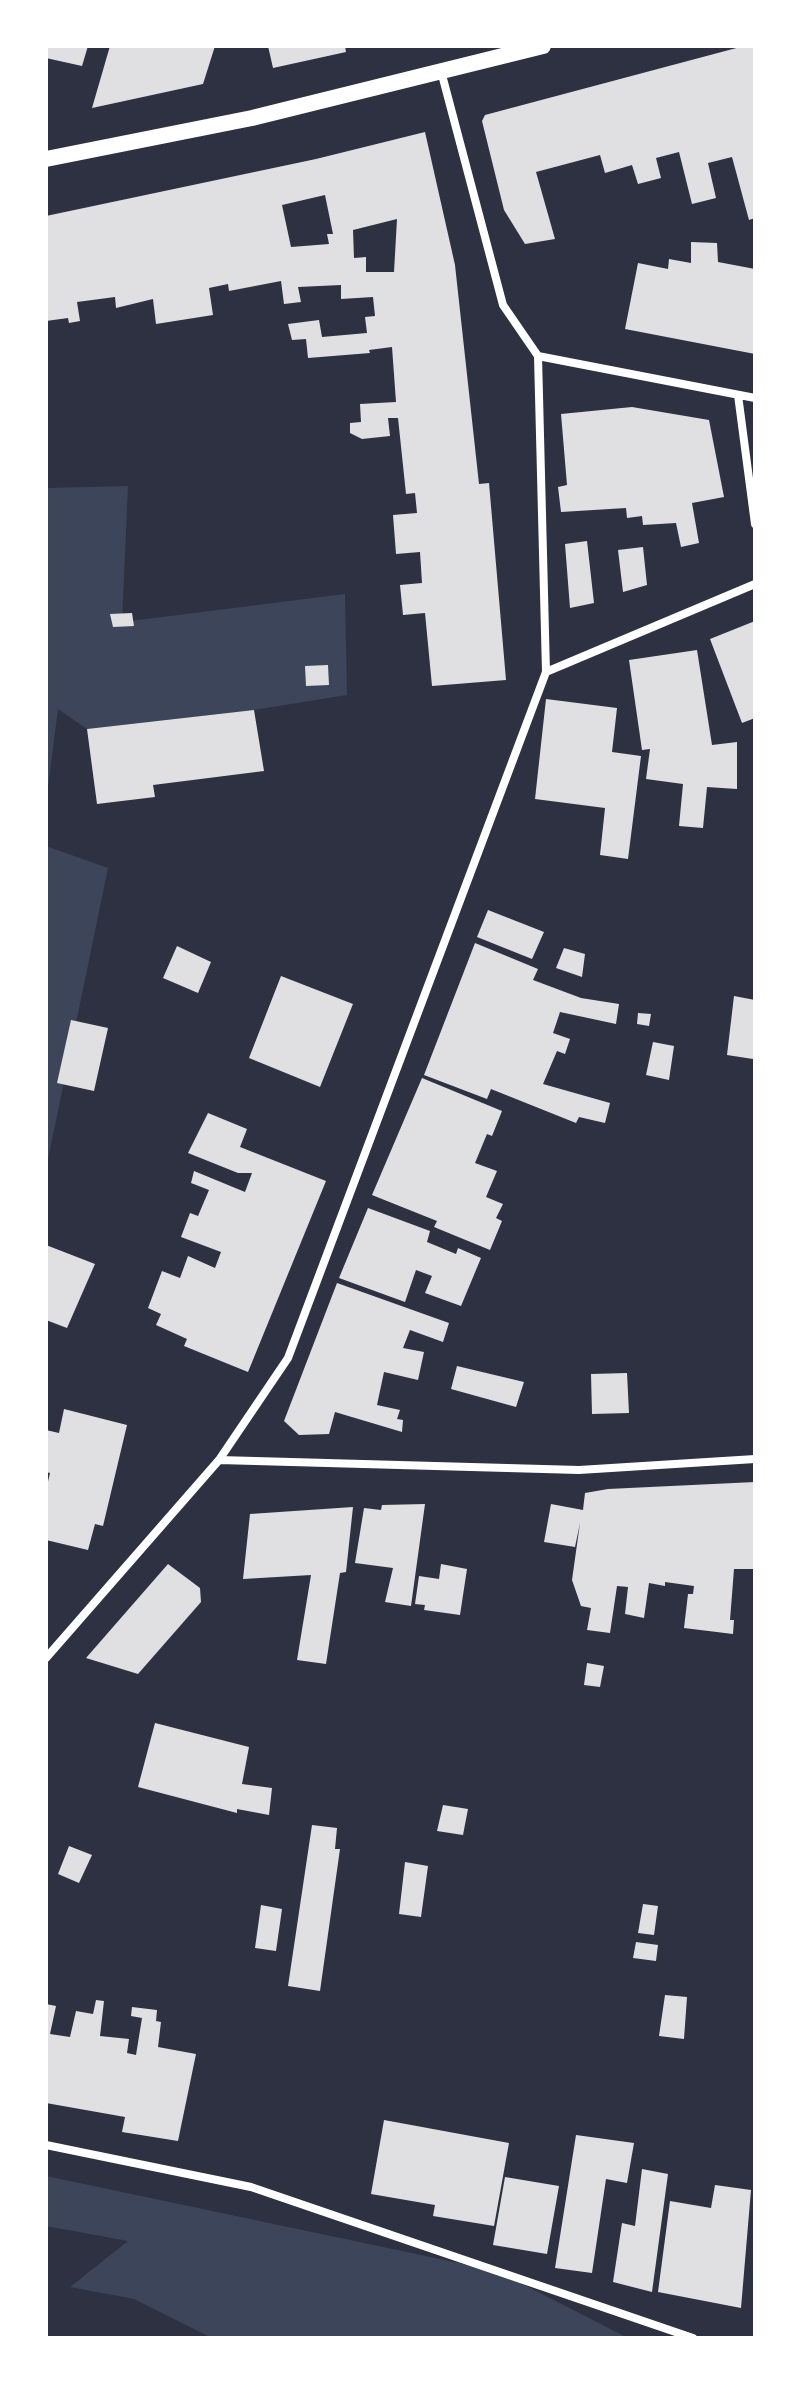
<!DOCTYPE html>
<html>
<head>
<meta charset="utf-8">
<style>
  body { margin:0 }
  #map { position:relative; width:801px; height:2384px; overflow:hidden; background:#2d3142; font-family:Manrope,sans-serif }
  canvas { display:block }
  .frame { position:absolute; inset:0; border:48px solid #fff; pointer-events:none }
</style>
</head>
<body>
<div id="map">
<canvas width="801" height="2384"></canvas>
<div class="frame"></div>
</div>
<script>
const ctx = document.querySelector('canvas').getContext('2d');
ctx.lineJoin = 'round';
function fill(path, color) { ctx.fillStyle = color; ctx.fill(path, 'evenodd'); }
const shape = rows => new Path2D(rows.map(r => 'M' + r).join(''));
function trace(path, color, width, dash) { ctx.strokeStyle = color; ctx.lineWidth = width; ctx.lineCap = dash ? 'butt' : 'round'; ctx.setLineDash(dash || []); ctx.stroke(path); }
fill(shape([
  [128,486,122,622,345,594,347,695,254,710,87,729,58,709,46,803,46,488],
  [46,846,108,868,46,1169],
  [46,2176,497,2271,628,2338,212,2338,134,2299,70,2287,128,2241,46,2226]
]), '#3c4559');
fill(shape([
  [46,46,88,46,82,66,46,58],
  [110,46,215,46,203,84,92,108],
  [268,46,345,46,346,52,273,68],
  [744,46,755,46,755,218,749,220,732,157,708,163,716,198,692,204,679,152,656,158,661,178,638,184,632,165,605,173,600,155,536,172,555,239,525,244,504,210,482,121,485,115],
  [425,132,455,265,479,484,489,483,506,680,432,686,425,613,403,615,400,585,422,583,420,552,396,554,393,515,417,513,415,493,406,494,398,418,388,418,390,436,362,439,350,433,350,423,361,422,360,404,396,402,392,347,369,350,370,353,308,358,306,339,292,340,288,324,319,320,322,337,367,333,365,317,375,316,373,297,341,299,341,285,298,287,301,302,284,304,281,281,229,291,228,284,209,288,213,315,156,324,153,299,116,308,115,297,77,302,80,321,69,323,68,318,46,321,46,216,316,159],
  [325,195,333,234,327,234,329,244,291,247,282,205],
  [397,219,394,272,366,272,366,257,354,258,353,230],
  [691,242,717,243,718,262,755,269,755,354,625,329,638,263,668,269,669,259,691,263],
  [632,407,709,420,724,497,692,503,699,543,681,547,676,523,643,525,642,516,627,518,626,508,561,512,558,487,567,485,561,414],
  [587,541,594,603,570,608,565,544],
  [643,547,647,585,623,592,618,550],
  [132,613,134,626,113,627,110,614],
  [755,621,755,718,742,723,710,639],
  [697,650,712,745,737,742,737,789,707,787,703,828,679,826,683,784,646,779,650,749,642,750,629,660],
  [328,665,329,685,306,686,305,666],
  [546,699,617,708,612,752,641,756,628,859,600,855,605,808,535,799],
  [254,710,264,771,153,785,155,797,97,804,87,729],
  [488,910,544,932,532,959,477,937],
  [475,943,538,969,533,980,581,998,619,1004,616,1024,560,1012,553,1033,570,1039,565,1054,557,1051,543,1084,610,1103,605,1123,579,1117,576,1123,491,1089,487,1099,424,1075],
  [177,946,211,962,198,993,163,978],
  [564,948,585,954,582,977,556,968],
  [281,976,353,1004,320,1087,249,1058],
  [734,996,755,1000,753,1059,727,1055],
  [638,1013,651,1014,649,1026,637,1024],
  [71,1020,108,1028,94,1091,57,1083],
  [653,1042,674,1046,669,1080,646,1075],
  [422,1078,502,1111,492,1136,487,1134,475,1163,497,1171,486,1197,503,1204,496,1218,502,1221,490,1250,434,1227,437,1221,372,1195],
  [208,1113,247,1129,240,1147,326,1181,248,1372,184,1346,187,1339,156,1325,161,1314,148,1308,162,1271,180,1278,188,1256,215,1268,221,1252,181,1237,190,1213,198,1216,209,1190,191,1183,194,1171,245,1192,252,1173,238,1173,188,1153],
  [368,1208,430,1231,427,1242,456,1254,458,1248,481,1258,461,1306,425,1293,432,1276,416,1270,405,1302,339,1278],
  [46,1245,95,1264,67,1328,46,1320],
  [337,1283,449,1323,443,1342,410,1330,403,1348,424,1352,418,1380,384,1372,377,1405,400,1410,397,1419,403,1420,402,1432,335,1412,329,1434,299,1435,284,1421],
  [457,1366,524,1382,516,1407,451,1389],
  [627,1373,629,1413,592,1414,591,1374],
  [64,1409,127,1425,103,1526,95,1524,88,1550,46,1540,46,1490,50,1473,46,1472,46,1430,59,1433],
  [755,1482,755,1569,734,1569,730,1620,734,1620,733,1634,684,1628,688,1594,693,1594,694,1586,665,1582,665,1586,649,1583,644,1618,625,1614,628,1587,617,1586,610,1633,587,1630,591,1608,581,1606,572,1580,580,1523,575,1547,544,1542,551,1504,583,1510,585,1493,608,1489],
  [425,1504,411,1606,385,1602,393,1568,355,1563,364,1508,381,1510,382,1505],
  [353,1507,346,1572,340,1573,326,1664,297,1660,311,1575,243,1579,250,1514],
  [168,1564,200,1588,201,1602,138,1674,86,1658],
  [441,1564,467,1569,460,1615,424,1610,425,1605,415,1604,419,1576,439,1579],
  [587,1663,604,1666,600,1687,584,1685],
  [155,1723,249,1747,242,1784,272,1788,269,1815,237,1809,237,1813,138,1787],
  [443,1805,468,1809,463,1835,437,1831],
  [312,1825,337,1828,335,1849,340,1849,320,1991,288,1986],
  [69,1846,92,1855,79,1883,58,1874],
  [405,1862,428,1866,421,1917,399,1914],
  [643,1904,658,1906,654,1935,638,1933],
  [261,1905,282,1909,276,1951,255,1948],
  [636,1942,658,1945,656,1961,633,1958],
  [665,1995,687,1997,684,2039,659,2036],
  [96,2000,104,2001,100,2036,129,2039,127,2053,136,2055,142,2018,131,2016,132,2007,157,2010,156,2021,161,2022,158,2047,196,2054,178,2141,122,2132,125,2117,46,2103,46,2004,56,2006,50,2034,70,2037,76,2011,93,2014],
  [384,2120,509,2143,494,2226,433,2216,435,2205,371,2194],
  [576,2135,634,2143,627,2183,606,2179,592,2273,555,2268],
  [642,2169,668,2174,652,2292,613,2282,622,2223,635,2226],
  [505,2177,559,2186,547,2254,493,2245],
  [715,2185,751,2190,741,2308,658,2292,670,2201,711,2208]
]), '#e0e0e3');
trace(shape([
  [441,71,503,305,538,356,755,398],
  [738,395,755,524],
  [546,672,755,584],
  [219,1460,579,1470,755,1459],
  [46,1658,219,1460,288,1358,546,672,538,356],
  [46,2145,251,2187,693,2338]
]), '#fff', 8);
trace(shape([
  [46,159,252,118,543,46]
]), '#fff', 16);
</script>
</body>
</html>
